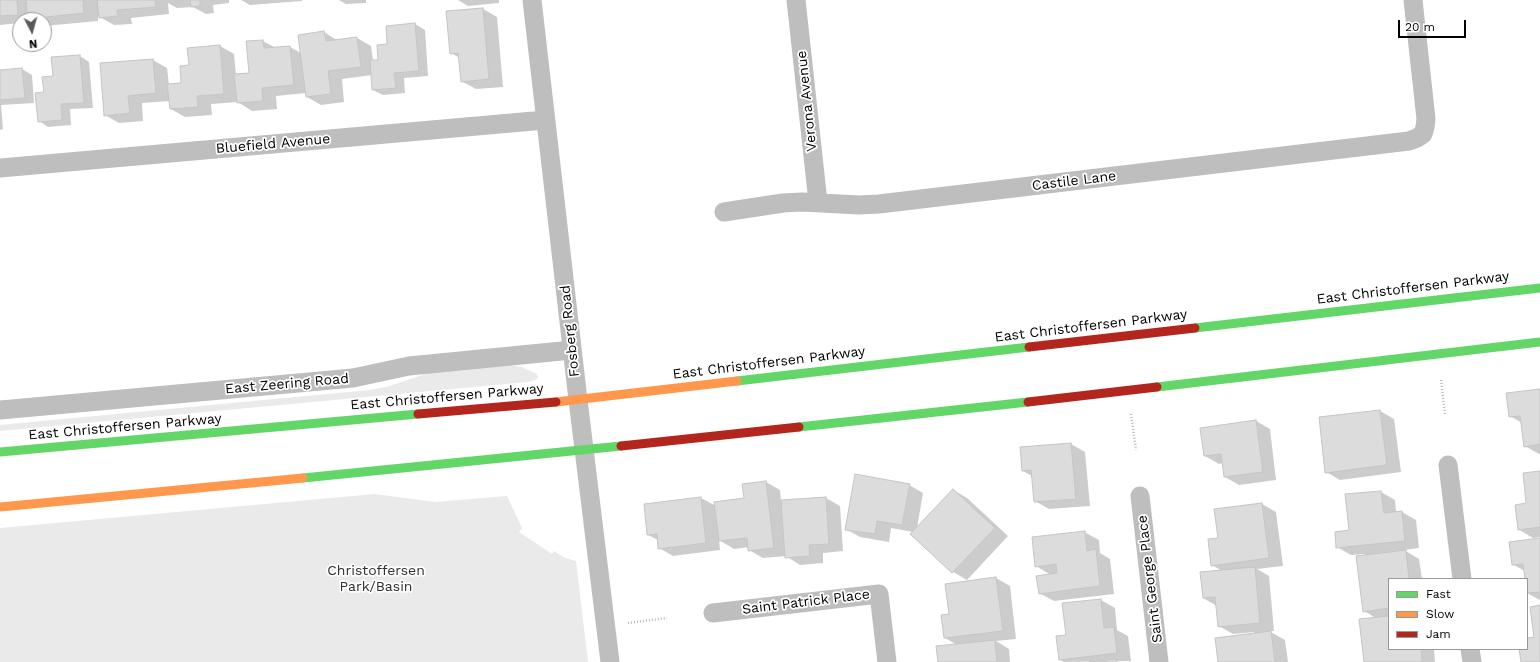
<!DOCTYPE html>
<html>
<head>
<meta charset="utf-8">
<style>
  body { margin:0 }
  #map { position:relative; width:1540px; height:662px; overflow:hidden; background:#fff; font-family:"Work Sans",sans-serif }
  canvas { display:block }
  .legend { position:absolute; left:1388px; top:578px; width:140px; height:72px; box-sizing:border-box; background:#fff; border:1px solid #999; margin:0; padding:5px 7px; list-style:none; font-size:12px; color:#000 }
  .legend li { display:flex; align-items:center; gap:8px; height:20px }
  .legend b { width:20px; border:1px solid #999 }
  .north { position:absolute; left:12px; top:12px; width:40px; height:40px; box-sizing:border-box; background:#fff; border:1px solid #999; border-radius:50%; rotate:174deg; font-size:11px; font-weight:700; line-height:16px; text-align:center; color:#000 }
  .north::after { content:''; display:block; margin:auto; width:14px; height:18px; background:#595959; clip-path:polygon(50% 0,100% 100%,50% 72%,0 100%) }
  .scale { position:absolute; left:1398px; top:20px; width:68px; height:18px; box-sizing:border-box; border:2px solid #000; border-top:0; padding-left:5px; font-size:12px; line-height:14px; white-space:nowrap; color:#000; -webkit-text-stroke:3px #fff; paint-order:stroke }
</style>
</head>
<body>
<div id="map">
<canvas width="1540" height="662"></canvas>
<ul class="legend">
<li><b style="height:5px;background:#63d668"></b>Fast</li>
<li><b style="height:5px;background:#ff974d"></b>Slow</li>
<li><b style="height:5px;background:#b3261e"></b>Jam</li>
</ul>
<div class="north">N</div>
<div class="scale">20 m</div>
</div>
<script>
const ctx = document.querySelector('canvas').getContext('2d');
ctx.lineJoin = 'round';
function fill(path, color) { ctx.fillStyle = color; ctx.fill(path, 'evenodd'); }
const shape = rows => new Path2D(rows.map(r => 'M' + r).join(''));
function trace(path, color, width, dash) { ctx.strokeStyle = color; ctx.lineWidth = width; ctx.lineCap = dash ? 'butt' : 'round'; ctx.setLineDash(dash || []); ctx.stroke(path); }
function label(font, color, halo, rows, align = 'center') {
  ctx.font = font + ' "Work Sans",sans-serif'; ctx.lineWidth = 3.5; ctx.setLineDash([]); ctx.textBaseline = 'middle'; ctx.strokeStyle = halo; ctx.fillStyle = color; for (const [text, x, y, turn = 0] of rows) {
    ctx.save(); ctx.translate(x, y); ctx.rotate((+turn || 0) * Math.PI / 180); ctx.textAlign = isNaN(turn) ? turn : align; if (halo) ctx.strokeText(text, 0, 0); ctx.fillText(text, 0, 0); ctx.restore();
  }
}
fill(shape([
  [509,365,521,367,533,372,537,374,538,378,535,380,528,382,0,431,0,425,369,390,386,387,435,371],
  [375,494,435,502,507,496,522,528,519,532,552,554,554,551,565,558,576,561,588,662,0,662,0,528]
]), '#eaeaea');
fill(shape([
  [0,0,229,0,229,3,213,5,214,13,206,14,193,7,177,8,168,3,169,14,131,18,132,24,114,25,98,16,98,21,44,26,44,20,20,20,20,23,0,25],
  [241,0,302,0,302,1,250,5],
  [339,0,366,0,366,3,346,4],
  [458,0,499,0,499,3,468,6],
  [483,9,497,17,503,87,476,89,461,81,460,58,451,53],
  [415,24,425,30,428,76,404,78,405,93,383,95,373,90,372,75,342,79,344,102,321,105,307,97,306,93,276,96,277,109,252,111,238,102,211,104,212,115,185,117,171,109,170,101,142,103,143,121,119,123,105,115,101,64,153,60,167,68,169,85,183,83,190,66,220,46,234,54,236,75,250,74,247,42,263,41,276,48,290,47,301,53,324,32,338,41,357,38,371,46,373,61,379,60,388,45,387,26],
  [80,56,89,62,93,108,70,109,71,125,48,127,39,121,45,93],
  [22,69,32,75,34,103,1,105,3,129,0,130,0,71],
  [1540,390,1540,454,1539,454,1525,446,1522,423,1510,416],
  [1380,411,1394,419,1401,472,1340,480,1326,472],
  [1256,421,1270,429,1276,480,1239,485,1225,477,1223,463,1219,464,1205,456],
  [1071,444,1085,452,1090,506,1049,509,1035,501,1032,476,1023,471,1021,448],
  [1540,472,1540,537,1533,538,1518,529],
  [766,482,780,490,781,501,826,498,840,506,843,551,823,553,823,563,800,565,786,556,763,558,749,550,749,547,734,549,719,540,720,550,673,556,659,548,658,540,648,535,701,498,716,506,745,499],
  [909,485,923,493,917,528,953,490,967,498,1008,536,967,580,953,572,913,532,891,528,889,542,860,537,846,529],
  [1381,492,1395,500,1396,512,1402,512,1416,520,1419,548,1404,550,1419,559,1422,579,1389,579,1389,649,1434,649,1435,662,1365,662,1376,618,1364,611,1365,554,1351,555,1337,547],
  [1262,504,1276,512,1283,566,1257,569,1269,576,1274,631,1269,631,1285,640,1288,662,1219,662,1254,634,1254,632,1233,634,1219,626,1217,606,1203,598,1222,571,1212,565,1219,539,1216,509],
  [1084,532,1099,540,1100,553,1110,559,1114,594,1054,601,1039,593,1051,575,1036,566],
  [1540,539,1540,600,1527,593,1527,579,1526,579,1525,571,1512,564],
  [996,578,1010,586,1016,639,996,641,1009,649,1010,662,939,662,957,645,945,638,950,614],
  [1101,600,1115,608,1117,630,1128,636,1131,661,1064,662,1060,660,1067,636]
]), '#0003');
const building = shape([
  [0,0,17,0,18,15,0,16,0,0],
  [26,0,83,0,84,13,28,19,26,0],
  [97,0,155,0,156,7,117,10,118,16,99,18,97,0],
  [190,0,200,0,200,6,191,7,190,0],
  [483,8,489,79,461,82,458,53,450,54,446,11,483,8],
  [415,23,419,71,394,73,396,88,372,90,370,60,378,60,377,45,387,44,386,26,415,23],
  [324,31,326,41,357,37,361,67,328,71,331,94,306,97,298,35,324,31],
  [263,40,264,48,290,46,294,85,262,88,263,101,237,103,234,74,249,73,246,41,263,40],
  [220,45,224,94,197,96,198,107,170,109,167,84,181,83,180,66,189,65,187,48,220,45],
  [80,55,84,103,61,104,62,120,38,122,35,93,44,92,42,77,53,76,51,57,80,55],
  [153,59,156,93,128,96,130,113,104,116,100,63,153,59],
  [22,68,25,98,0,100,0,70,22,68],
  [1540,389,1540,444,1524,447,1520,416,1509,417,1506,393,1540,389],
  [1380,410,1387,465,1325,473,1319,417,1380,410],
  [1256,420,1263,472,1224,477,1221,454,1204,456,1200,428,1256,420],
  [1071,443,1076,499,1034,502,1031,470,1022,471,1020,447,1071,443],
  [1540,471,1540,527,1518,530,1515,505,1526,503,1523,473,1540,471],
  [855,474,910,484,902,525,877,521,875,534,845,530,855,474],
  [766,481,774,548,748,551,747,538,719,541,714,502,744,498,742,484,766,481],
  [953,489,995,528,952,573,910,534,953,489],
  [1381,491,1384,513,1402,511,1405,541,1336,548,1335,532,1349,530,1345,494,1381,491],
  [701,497,706,543,658,549,657,534,647,535,644,504,701,497],
  [826,497,829,544,809,545,810,556,785,558,781,500,826,497],
  [1262,503,1269,558,1211,566,1208,539,1218,538,1214,509,1262,503],
  [1085,531,1087,551,1096,549,1100,586,1039,594,1036,576,1057,573,1056,564,1035,567,1032,537,1085,531],
  [1540,538,1540,592,1527,593,1527,579,1525,579,1523,564,1512,565,1509,542,1540,538],
  [1406,550,1409,579,1389,579,1389,608,1363,612,1356,556,1406,550],
  [1255,567,1260,623,1218,627,1215,597,1203,598,1200,572,1255,567],
  [996,577,1003,631,944,638,941,615,949,614,945,584,996,577],
  [1101,599,1104,628,1114,627,1117,653,1059,660,1056,636,1066,635,1062,603,1101,599],
  [1540,605,1540,662,1521,662,1519,649,1527,649,1527,638,1534,637,1530,607,1540,605],
  [1389,616,1389,649,1421,649,1422,662,1364,662,1359,619,1389,616],
  [1271,631,1275,662,1218,662,1215,638,1271,631],
  [995,640,997,662,938,662,936,646,995,640],
  [1116,659,1116,662,1089,662,1116,659]
]);
fill(building, '#dcdcdc');
trace(building, '#c5c5c5', 1);
trace(shape([
  [1441,380,1445,415],
  [1131,414,1136,450],
  [628,623,667,618]
]), '#b8b8b8', 2.5, [1, 2]);
trace(shape([
  [532,0,578,400,610,662],
  [796,0,818,202],
  [0,168,545,120],
  [724,212,783,203,802,202,859,205,879,204,1409,141,1417,138,1423,134,1425,127,1426,119,1413,0],
  [0,410,353,378,409,366,572,350],
  [1448,465,1462,579],
  [1140,496,1159,662],
  [713,613,879,594,887,662],
  [1470,649,1472,662]
]), '#bebebe', 19);
trace(shape([
  [1195,328,1540,288],
  [737,381,1029,347],
  [1157,387,1540,342],
  [799,427,1028,402],
  [0,452,418,414],
  [303,478,621,446]
]), '#63d668', 9);
trace(shape([
  [556,402,737,381],
  [0,507,303,478]
]), '#ff974d', 9);
trace(shape([
  [1029,347,1195,328],
  [1028,402,1157,387],
  [418,414,556,402],
  [621,446,799,427]
]), '#b3261e', 9);
label('14px', '#000', '#fff', [
  ["Verona Avenue",807,101,-96],
  ["Bluefield Avenue",273,144,-5],
  ["Castile Lane",1074,181,-7],
  ["East Christoffersen Parkway",1413,288,-7],
  ["East Christoffersen Parkway",1091,326,-7],
  ["Fosberg Road",570,331,-96],
  ["East Christoffersen Parkway",769,363,-7],
  ["East Zeering Road",287,384,-5],
  ["East Christoffersen Parkway",447,397,-5],
  ["East Christoffersen Parkway",125,427,-5],
  ["Saint George Place",1150,579,-97],
  ["Saint Patrick Place",806,602,-7]
]);
label('14px', '#2f2f2f', '#fff', [
  ["Christoffersen",376,571],
  ["Park/Basin",376,587]
]);
</script>
</body>
</html>
